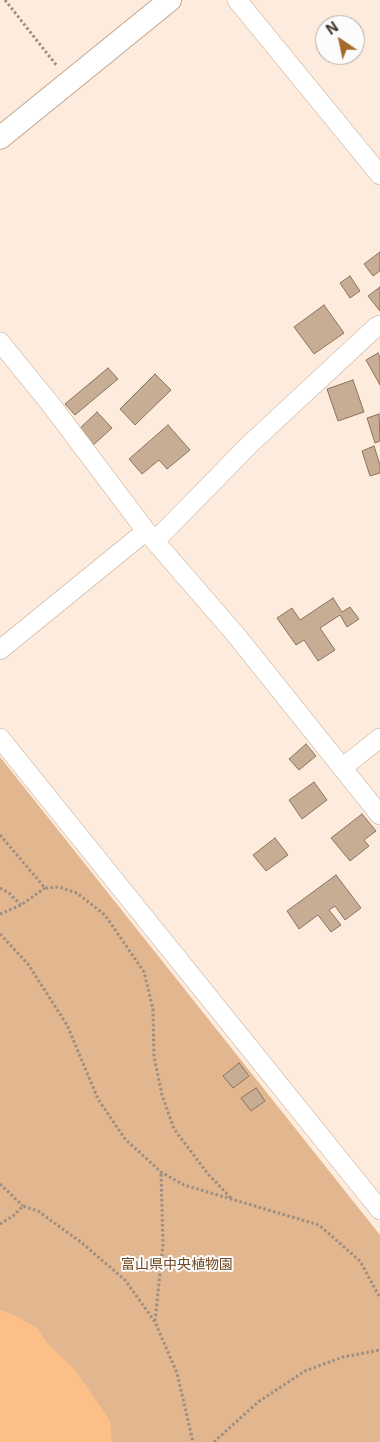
<!DOCTYPE html>
<html>
<head>
<meta charset="utf-8">
<style>
  body { margin:0 }
  #map { position:relative; width:380px; height:1442px; overflow:hidden; background:#fdecdd; font-family:Inter,sans-serif }
  canvas { display:block }
  .north { position:absolute; left:315px; top:15px; width:50px; height:50px; box-sizing:border-box; background:#fcfcfc; border:1px solid #b1ada9; border-radius:50%; rotate:326deg; font-size:14px; font-weight:700; line-height:20px; text-align:center; color:#41362c }
  .north::after { content:''; display:block; margin:auto; width:18px; height:22px; background:#a4692b; clip-path:polygon(50% 0,100% 100%,50% 72%,0 100%) }
</style>
</head>
<body>
<div id="map">
<canvas width="380" height="1442"></canvas>
<div class="north">N</div>
</div>
<script>
const ctx = document.querySelector('canvas').getContext('2d');
ctx.lineJoin = 'round';
function fill(path, color) { ctx.fillStyle = color; ctx.fill(path, 'evenodd'); }
const shape = rows => new Path2D(rows.map(r => 'M' + r).join(''));
function trace(path, color, width, dash) { ctx.strokeStyle = color; ctx.lineWidth = width; ctx.lineCap = dash ? 'butt' : 'round'; ctx.setLineDash(dash || []); ctx.stroke(path); }
function label(font, color, halo, rows, align = 'center') {
  ctx.font = font + ' Inter,"Noto Sans JP",sans-serif'; ctx.lineWidth = 4; ctx.setLineDash([]); ctx.textBaseline = 'middle'; ctx.strokeStyle = halo; ctx.fillStyle = color; for (const [text, x, y, turn = 0] of rows) {
    ctx.save(); ctx.translate(x, y); ctx.rotate((+turn || 0) * Math.PI / 180); ctx.textAlign = isNaN(turn) ? turn : align; if (halo) ctx.strokeText(text, 0, 0); ctx.fillText(text, 0, 0); ctx.restore();
  }
}
fill(shape([
  [0,757,380,1235,380,1442,0,1442]
]), '#e2b68f');
fill(shape([
  [0,1310,12,1314,36,1327,49,1345,74,1369,110,1420,112,1442,0,1442]
]), '#fcbf88');
const building = shape([
  [380,252,380,271,373,276,364,264,380,252],
  [350,276,360,291,350,298,340,283,350,276],
  [380,287,380,311,368,296,380,287],
  [324,305,344,333,314,354,294,327,324,305],
  [378,353,380,357,380,385,366,360,378,353],
  [108,368,118,379,75,415,65,404,108,368],
  [155,374,171,390,135,425,120,409,155,374],
  [353,380,364,412,338,421,327,389,353,380],
  [97,412,112,428,92,446,78,430,97,412],
  [379,414,380,441,375,443,367,418,379,414],
  [168,425,190,450,167,469,159,460,142,474,129,459,168,425],
  [374,446,380,465,380,473,370,476,362,451,374,446],
  [333,598,342,612,350,607,359,619,347,627,340,615,320,628,335,650,318,661,304,640,296,645,277,618,292,608,300,620,333,598],
  [306,744,316,756,299,770,289,759,306,744],
  [314,782,327,800,302,819,289,800,314,782],
  [362,814,376,831,364,840,369,846,350,861,331,838,362,814],
  [275,838,288,855,266,871,253,855,275,838],
  [336,875,361,908,345,920,335,906,329,910,341,925,331,932,318,915,299,929,287,911,336,875],
  [239,1063,249,1076,233,1088,223,1076,239,1063],
  [256,1088,265,1101,251,1111,241,1098,256,1088]
]);
fill(building, '#c8ad95');
trace(building, '#8c735d', 1);
const minor = shape([
  [237,0,380,175],
  [0,342,52,406,146,531,236,635,380,815],
  [155,541,250,444,376,327,380,325],
  [0,650,146,531],
  [0,738,380,1210],
  [342,768,380,738]
]);
const tertiary = shape([
  [0,138,170,0]
]);
trace(minor, '#c1a78f', 20);
trace(tertiary, '#c1a78f', 24);
trace(shape([
  [5,0,57,66],
  [0,835,45,888,59,887,77,893,105,915,144,972,153,1009,154,1057,162,1095,174,1129,208,1174,231,1198],
  [0,888,9,893,21,905],
  [0,914,21,905,45,888],
  [0,934,28,964,67,1025,98,1099,125,1139,161,1172,184,1185,319,1225,360,1261,380,1298],
  [0,1184,23,1206],
  [0,1224,13,1216,23,1206,38,1211,82,1243,125,1280,155,1322,177,1373,193,1442],
  [155,1321,163,1245,161,1173],
  [214,1442,258,1402,305,1371,343,1357,380,1350]
]), '#9c8e81', 3, [2.5, 2.5]);
trace(minor, '#fff', 19);
trace(tertiary, '#fff', 22);
label('14px', '#714920', '#fcfcfc', [
  ["富山県中央植物園",177,1265]
]);
</script>
</body>
</html>
